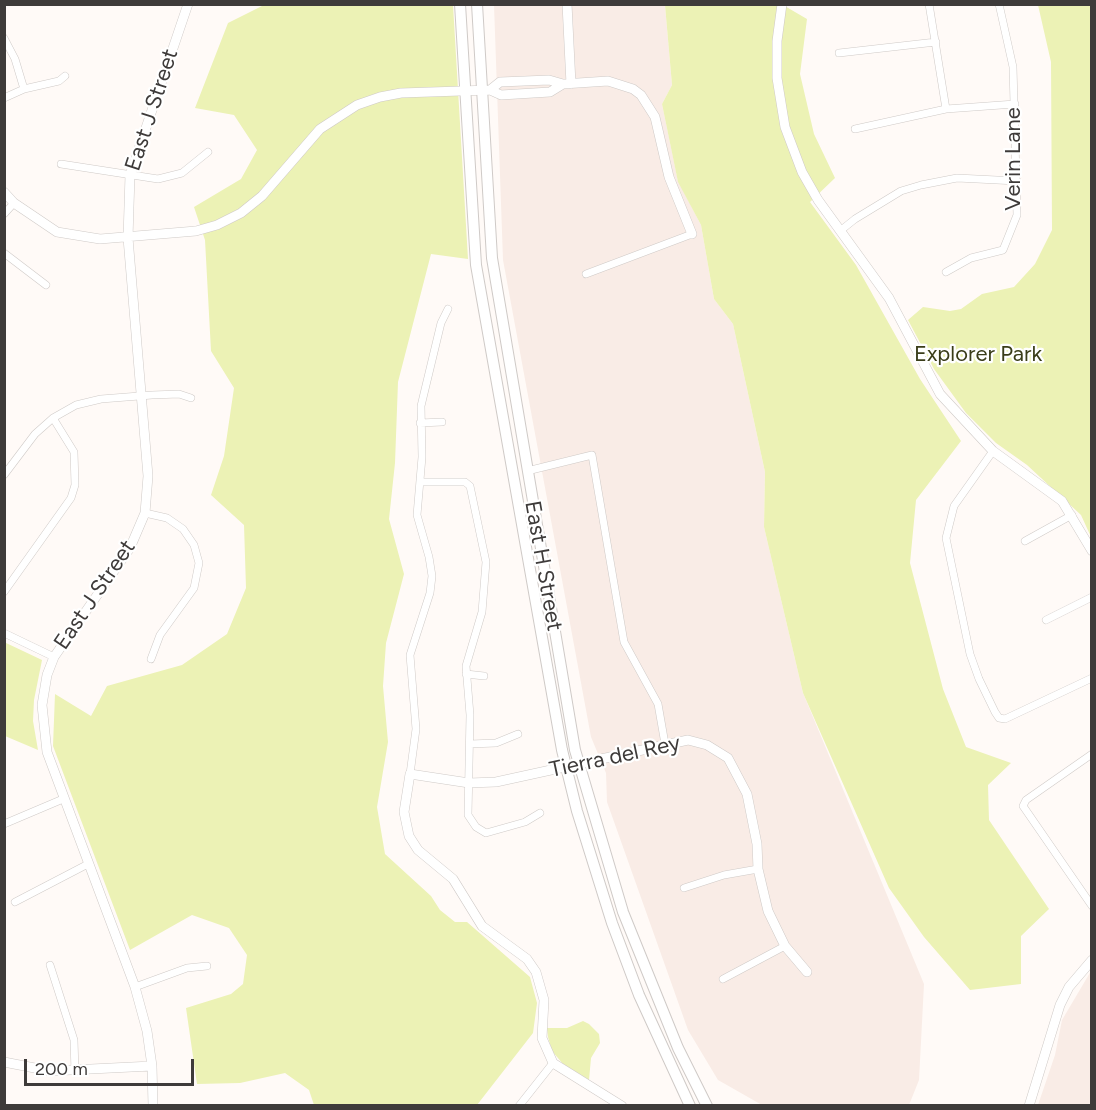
<!DOCTYPE html>
<html>
<head>
<meta charset="utf-8">
<style>
  body { margin:0 }
  #map { position:relative; width:1096px; height:1110px; overflow:hidden; background:#fffaf7; font-family:Figtree,sans-serif }
  canvas { display:block }
  .frame { position:absolute; inset:0; border:6px solid #3e3b3a; pointer-events:none }
  .scale { position:absolute; left:24px; top:1059px; width:170px; height:27px; box-sizing:border-box; border:3px solid #3e3b3a; border-top:0; padding-left:8px; font-size:18px; line-height:21px; white-space:nowrap; color:#3e3b3a; -webkit-text-stroke:4px #fff; paint-order:stroke }
</style>
</head>
<body>
<div id="map">
<canvas width="1096" height="1110"></canvas>
<div class="frame"></div>
<div class="scale">200 m</div>
</div>
<script>
const ctx = document.querySelector('canvas').getContext('2d');
ctx.lineJoin = 'round';
function fill(path, color) { ctx.fillStyle = color; ctx.fill(path, 'evenodd'); }
const shape = rows => new Path2D(rows.map(r => 'M' + r).join(''));
function trace(path, color, width, dash) { ctx.strokeStyle = color; ctx.lineWidth = width; ctx.lineCap = dash ? 'butt' : 'round'; ctx.setLineDash(dash || []); ctx.stroke(path); }
function label(font, color, halo, rows, align = 'center') {
  ctx.font = font + ' Figtree,sans-serif'; ctx.lineWidth = 4.5; ctx.setLineDash([]); ctx.textBaseline = 'middle'; ctx.strokeStyle = halo; ctx.fillStyle = color; for (const [text, x, y, turn = 0] of rows) {
    ctx.save(); ctx.translate(x, y); ctx.rotate((+turn || 0) * Math.PI / 180); ctx.textAlign = isNaN(turn) ? turn : align; if (halo) ctx.strokeText(text, 0, 0); ctx.fillText(text, 0, 0); ctx.restore();
  }
}
fill(shape([
  [494,5,665,5,672,85,662,104,678,181,701,225,714,299,733,324,765,472,764,527,803,693,924,984,919,1080,909,1105,762,1105,718,1080,688,1030,607,802,606,773,591,737,503,260],
  [1091,971,1091,1105,1038,1105,1055,1055,1062,1020]
]), '#f9ece6');
fill(shape([
  [264,5,453,5,468,259,431,254,398,382,395,463,389,519,404,574,386,643,383,686,388,742,377,807,385,854,431,896,440,910,455,922,467,922,530,977,537,1003,533,1033,477,1105,314,1105,309,1090,285,1073,240,1083,197,1084,186,1008,231,994,243,984,247,955,229,928,192,915,130,950,53,746,55,694,91,716,107,686,182,665,227,634,246,588,244,525,211,495,224,456,234,388,211,351,205,240,194,207,241,179,257,150,234,115,195,108,228,23],
  [665,5,783,5,807,19,800,74,814,134,835,178,810,202,856,265,920,379,961,441,916,500,910,563,943,689,966,747,1011,763,988,785,989,820,1049,909,1021,936,1021,984,970,990,924,937,889,888,803,693,764,527,765,472,733,324,714,299,701,225,678,182,662,104,672,85],
  [1038,5,1091,5,1091,537,1081,515,1027,465,996,443,966,413,934,369,908,320,923,307,950,311,961,309,982,294,1014,287,1035,264,1052,230,1051,62],
  [4,642,42,660,34,700,33,721,38,750,5,736],
  [583,1021,589,1024,599,1034,600,1043,591,1058,589,1080,563,1064,552,1051,548,1037,547,1028,567,1028]
]), '#ecf2b5');
const street = shape([
  [929,4,946,109],
  [4,38,15,59,24,89],
  [839,53,936,42],
  [4,98,24,89,59,81,65,76],
  [855,129,946,109,1015,104],
  [61,164,158,179,182,173,208,152],
  [4,214,14,203],
  [840,231,855,219,901,191,921,185,957,178,1017,181],
  [4,253,46,285],
  [946,272,971,258,1003,250,1017,215,1013,67,999,4],
  [586,274,692,234],
  [420,423,442,422],
  [993,451,954,506,946,538,970,654,979,679,995,712,999,718,1005,719,1092,678],
  [527,471,592,455,624,642,658,704,665,744],
  [4,475,35,434,53,418,76,405,101,399,152,395,179,394,191,398],
  [420,482,465,482,470,486,486,562,482,612,466,666,470,715,468,815,476,827,486,833,525,822,540,813],
  [145,513,167,518,183,529,194,545,199,563,194,588,160,635,151,659],
  [1025,541,1072,515],
  [4,592,71,498,75,485,74,452,53,418],
  [1046,620,1092,597],
  [4,633,54,657],
  [466,674,484,676],
  [470,744,496,743,518,734],
  [1092,754,1026,800,1023,806,1092,906],
  [410,774,416,729,410,655,430,593,432,576,429,557,417,515,422,457,421,406,441,323,448,309],
  [4,824,63,799],
  [684,888,724,875,758,869],
  [15,902,88,864],
  [50,965,74,1040,75,1072],
  [723,979,785,946],
  [135,987,187,968,207,966],
  [519,1106,553,1063]
]);
const secondary = shape([
  [567,4,571,84],
  [782,4,777,41,777,78,785,127,802,172,818,200,889,298,940,394,993,451,1062,501,1092,551],
  [490,90,500,82,549,80,563,84,608,81,633,89,641,95,655,117,669,177,692,234],
  [4,192,14,203,57,232,100,239,196,231,217,225,241,213,262,196,320,129,357,105,380,97,401,93,490,90,501,95,550,92,563,84],
  [4,1062,50,1071,152,1066],
  [153,1106,152,1066,147,1031,135,987,47,752,42,705,47,675,54,657,130,548,145,513,148,476,128,238,130,175,188,4],
  [622,1106,553,1063,542,1038,544,1000,536,972,527,959,482,926,453,879,418,850,409,836,404,812,410,774,469,783,496,782,688,740,707,745,728,758,747,794,757,844,758,869,768,911,785,946,807,972],
  [1029,1106,1060,1005,1069,987,1092,960]
]);
const primary = shape([
  [460,4,476,265,562,750,577,811,612,923,639,995,690,1106],
  [477,4,492,258,575,750,623,912,678,1048,707,1106]
]);
trace(street, '#cfcac7', 8);
trace(secondary, '#cfcac7', 10);
trace(primary, '#cfcac7', 12);
trace(street, '#fff', 7);
trace(secondary, '#fff', 9);
trace(primary, '#fff', 10);
label('22px', '#3e3b3a', '#fff', [
  ["East J Street",152,110,-72],
  ["Verin Lane",1014,159,-90],
  ["East H Street",543,566,80],
  ["East J Street",95,595,-56],
  ["Tierra del Rey",615,757,-12]
]);
label('22px', '#3a3d19', '#fff', [
  ["Explorer Park",978,355]
]);
</script>
</body>
</html>
